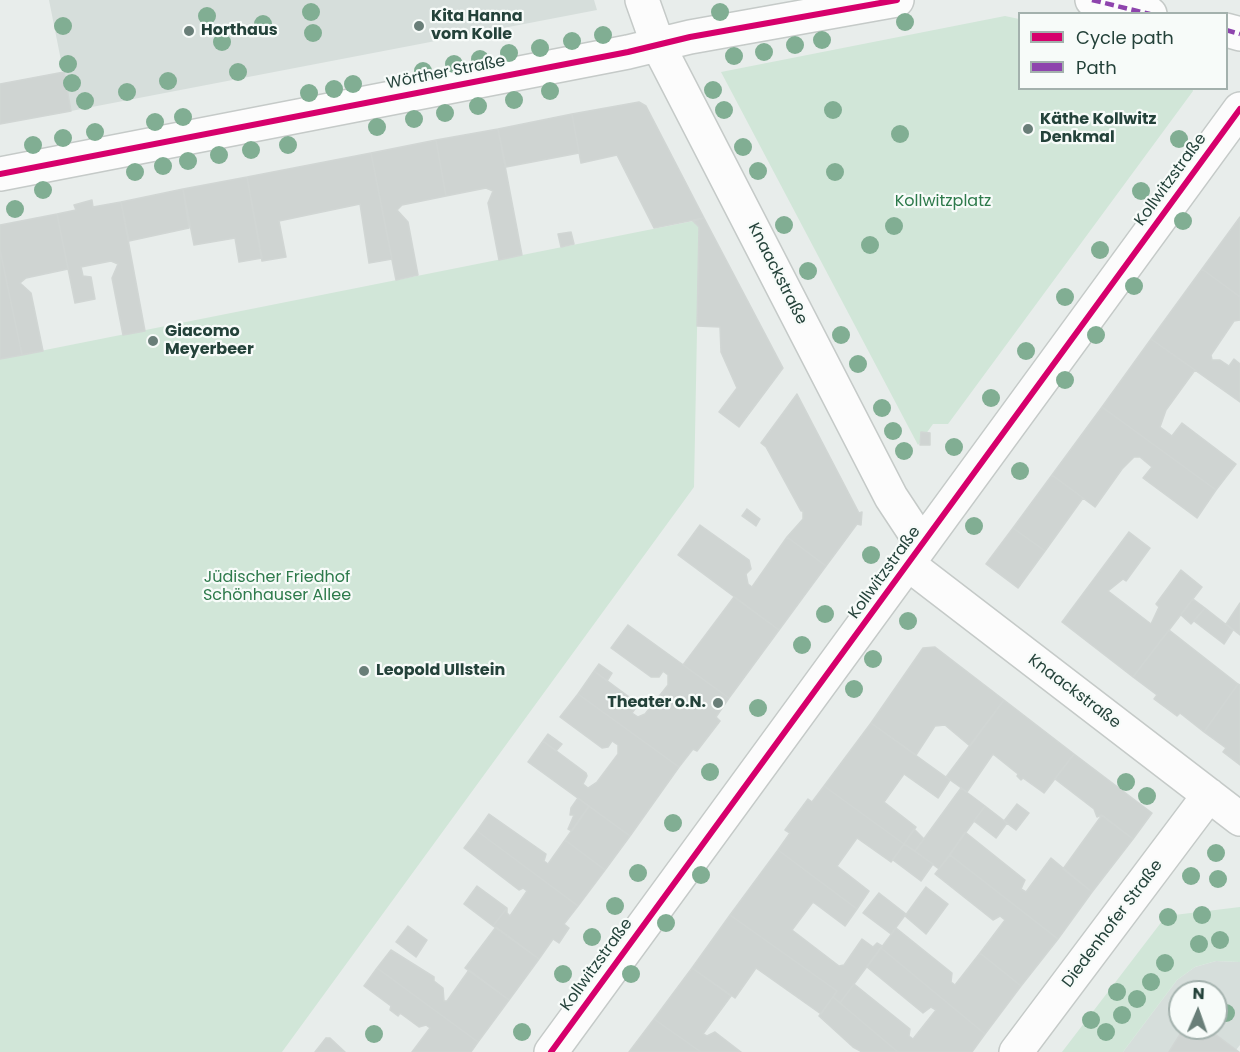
<!DOCTYPE html>
<html>
<head>
<meta charset="utf-8">
<style>
  body { margin:0 }
  #map { position:relative; width:1240px; height:1052px; overflow:hidden; background:#e8edeb; font-family:Poppins,sans-serif }
  canvas { display:block }
  .legend { position:absolute; left:1018px; top:12px; width:210px; height:78px; box-sizing:border-box; background:#f7fbf9; border:2px solid #a3b1ad; margin:0; padding:8px 10px; list-style:none; font-size:18px; color:#24423a }
  .legend li { display:flex; align-items:center; gap:12px; height:30px }
  .legend b { width:30px; border:2px solid #a3b1ad }
  .north { position:absolute; left:1168px; top:980px; width:60px; height:60px; box-sizing:border-box; background:#f7fbf9; border:2px solid #a3b1ad; border-radius:50%; rotate:2deg; font-size:16px; font-weight:700; line-height:24px; text-align:center; color:#24423a }
  .north::after { content:''; display:block; margin:auto; width:21px; height:27px; background:#697e78; clip-path:polygon(50% 0,100% 100%,50% 72%,0 100%) }
</style>
</head>
<body>
<div id="map">
<canvas width="1240" height="1052"></canvas>
<ul class="legend">
<li><b style="height:8px;background:#d6006c"></b>Cycle path</li>
<li><b style="height:8px;background:#8e44ad"></b>Path</li>
</ul>
<div class="north">N</div>
</div>
<script>
const ctx = document.querySelector('canvas').getContext('2d');
ctx.lineJoin = 'round';
function fill(path, color) { ctx.fillStyle = color; ctx.fill(path, 'evenodd'); }
const shape = rows => new Path2D(rows.map(r => 'M' + r).join(''));
function trace(path, color, width, dash) { ctx.strokeStyle = color; ctx.lineWidth = width; ctx.lineCap = dash ? 'butt' : 'round'; ctx.setLineDash(dash || []); ctx.stroke(path); }
function label(font, color, halo, rows, align = 'center') {
  ctx.font = font + ' Poppins,sans-serif'; ctx.lineWidth = 4.5; ctx.setLineDash([]); ctx.textBaseline = 'middle'; ctx.strokeStyle = halo; ctx.fillStyle = color; for (const [text, x, y, turn = 0] of rows) {
    ctx.save(); ctx.translate(x, y); ctx.rotate((+turn || 0) * Math.PI / 180); ctx.textAlign = isNaN(turn) ? turn : align; if (halo) ctx.strokeText(text, 0, 0); ctx.fillText(text, 0, 0); ctx.restore();
  }
}
fill(shape([
  [49,0,594,0,597,10,71,111],
  [1216,961,1240,962,1240,1045,1236,1050,1239,1052,1123,1052,1177,980,1195,967],
  [1180,992,1216,992,1216,1028,1180,1028]
]), '#d6dedb');
fill(shape([
  [1005,16,1019,19,1020,88,1192,88,1193,91,948,424,933,424,918,445,721,72],
  [693,221,699,227,694,487,282,1052,0,1052,0,359],
  [1240,907,1240,962,1216,961,1195,967,1177,980,1123,1052,1062,1052,1166,916]
]), '#d1e6d8');
const building = shape([
  [64,72,71,111,0,124,0,84,64,72],
  [639,102,646,106,704,218,654,228,617,155,581,163,572,114,639,102],
  [572,114,579,153,506,167,498,129,572,114],
  [498,129,522,255,499,260,488,203,493,191,486,188,446,196,436,140,498,129],
  [436,140,446,196,402,205,397,210,408,222,418,275,396,280,371,153,436,140],
  [371,153,392,259,369,263,360,204,279,221,286,257,262,261,247,177,371,153],
  [247,177,262,258,239,262,235,238,194,245,183,189,247,177],
  [183,189,189,228,129,241,121,202,183,189],
  [92,200,93,207,121,202,145,331,123,335,112,278,118,264,111,261,81,267,83,276,91,277,95,299,75,303,57,214,76,210,74,205,92,200],
  [57,214,68,269,26,278,20,283,31,293,43,351,22,355,0,250,0,225,57,214],
  [1240,217,1240,297,1202,269,1240,217],
  [704,218,783,368,739,427,719,412,737,388,721,352,720,327,697,326,699,227,693,221,704,218],
  [571,232,574,244,561,247,558,234,571,232],
  [0,250,22,355,0,359,0,250],
  [1202,269,1240,297,1240,320,1234,321,1211,355,1212,360,1220,360,1229,366,1234,359,1240,364,1240,402,1151,339,1202,269],
  [1151,339,1195,370,1166,410,1160,427,1172,436,1182,423,1236,464,1216,490,1102,407,1151,339],
  [797,394,859,513,862,512,861,525,857,524,826,566,787,537,803,519,803,511,801,511,766,447,761,443,797,394],
  [1102,407,1216,490,1197,518,1143,478,1152,467,1140,457,1134,457,1122,469,1095,507,1052,475,1102,407],
  [921,432,930,433,930,445,920,445,921,432],
  [1052,475,1083,498,1045,551,1013,528,1052,475],
  [747,509,760,519,756,526,742,516,747,509],
  [700,525,749,560,751,569,746,574,748,584,752,587,787,537,826,566,779,630,678,555,700,525],
  [1013,528,1045,551,1018,588,986,564,1013,528],
  [1129,532,1150,548,1126,581,1123,579,1108,591,1151,624,1159,607,1156,604,1181,570,1202,587,1133,677,1062,622,1129,532],
  [734,597,779,630,729,698,683,665,734,597],
  [1193,599,1205,608,1191,624,1181,615,1193,599],
  [1240,603,1240,635,1226,624,1240,603],
  [1205,608,1233,630,1224,644,1194,621,1205,608],
  [628,625,729,698,716,717,720,721,697,751,693,749,679,767,578,694,594,671,636,702,637,706,632,713,638,717,645,714,668,685,668,675,663,671,659,677,651,677,611,648,628,625],
  [1169,630,1238,684,1204,732,1180,713,1177,716,1154,699,1157,695,1133,677,1169,630],
  [935,647,1004,700,970,746,945,725,935,726,916,755,871,723,923,648,935,647],
  [599,664,612,673,607,681,594,671,599,664],
  [1238,684,1240,685,1240,765,1223,752,1226,748,1204,732,1238,684],
  [578,694,679,767,630,836,528,762,543,741,586,773,587,776,583,784,588,788,597,782,618,754,618,745,612,741,608,747,602,748,560,717,578,694],
  [1004,700,1074,754,1044,793,1023,778,1021,780,1017,776,1018,774,993,754,967,792,946,777,1004,700],
  [871,723,950,780,938,798,904,774,884,802,916,827,904,844,824,786,871,723],
  [548,734,562,744,556,751,543,741,548,734],
  [1074,754,1152,813,1133,839,1101,815,1097,817,1094,809,1055,779,1074,754],
  [824,786,904,844,891,862,857,838,837,866,869,891,857,909,778,850,790,833,785,830,808,799,812,802,824,786],
  [961,788,985,806,939,869,915,851,961,788],
  [578,798,589,806,572,831,568,829,574,815,570,815,571,808,578,798],
  [1017,804,1029,813,1016,830,1004,821,1017,804],
  [589,806,630,836,605,870,565,840,589,806],
  [985,806,1007,823,996,838,974,821,985,806],
  [489,814,546,854,544,861,548,864,565,840,605,870,578,906,477,831,489,814],
  [1102,815,1133,839,1092,892,1063,869,1102,815],
  [914,829,924,839,915,851,904,844,914,829],
  [477,831,578,906,564,924,569,928,559,943,553,939,539,959,493,926,507,908,507,913,510,916,527,891,523,888,519,890,464,848,477,831],
  [965,832,1025,880,1021,889,1026,892,1051,858,1092,892,1058,939,950,855,965,832],
  [904,844,933,864,921,881,893,860,904,844],
  [778,850,857,909,845,926,813,902,792,930,839,966,844,965,862,939,873,947,877,943,882,946,840,1003,833,997,837,991,730,915,778,850],
  [950,855,1058,939,1021,986,980,953,1005,920,1000,916,993,920,935,874,950,855],
  [477,886,507,908,493,926,464,904,477,886],
  [926,887,948,904,926,934,905,916,926,887],
  [879,893,906,914,891,934,863,913,879,893],
  [730,915,837,991,821,1014,756,968,735,998,692,968,730,915],
  [408,926,427,940,416,957,396,942,408,926],
  [496,927,539,959,509,1000,465,968,496,927],
  [896,928,952,973,951,982,955,985,980,953,1021,986,985,1034,881,948,896,928],
  [881,948,985,1034,972,1052,898,1052,840,1003,854,984,910,1029,909,1036,913,1039,936,1010,931,1007,923,1013,867,967,881,948],
  [391,950,434,977,434,981,443,988,444,1001,447,1001,469,970,509,1000,478,1042,377,968,391,950],
  [377,968,478,1042,471,1052,412,1052,430,1028,426,1025,419,1027,400,1013,398,1016,390,1010,391,1006,364,986,377,968],
  [692,968,731,996,703,1034,707,1036,715,1032,741,1052,701,1052,654,1019,692,968],
  [833,997,840,1003,898,1052,862,1052,853,1047,819,1016,833,997],
  [654,1019,701,1052,629,1052,654,1019],
  [1184,1028,1207,1028,1239,1052,1169,1052,1184,1028],
  [326,1038,330,1038,345,1052,315,1052,326,1038]
]);
fill(building, '#cfd4d2');
trace(building, '#d1d6d4', 1.5);
const minor = shape([
  [642,0,658,45,891,497,922,544],
  [1092,0,1150,14],
  [1226,30,1240,34],
  [0,174,628,52,690,37,897,0],
  [908,564,1240,819],
  [551,1052,1240,109],
  [1016,1052,1209,795]
]);
trace(minor, '#c5cac8', 36);
trace(minor, '#fcfcfc', 33);
trace(shape([
  [1092,0,1150,14],
  [1226,30,1240,34]
]), '#8e44ad', 4.5, [9, 4.5]);
trace(shape([
  [0,174,628,52,690,37,897,0],
  [551,1052,1240,109]
]), '#d6006c', 6);
ctx.fillStyle = '#81ae93';
for (const [x, y] of [
  [311,12],
  [720,12],
  [207,16],
  [905,22],
  [263,24],
  [63,26],
  [313,33],
  [603,35],
  [822,40],
  [572,41],
  [222,42],
  [795,45],
  [540,48],
  [764,52],
  [509,53],
  [734,56],
  [480,59],
  [68,64],
  [454,64],
  [423,71],
  [238,72],
  [168,81],
  [72,83],
  [353,84],
  [334,89],
  [713,90],
  [550,91],
  [127,92],
  [309,93],
  [514,100],
  [85,101],
  [478,106],
  [724,110],
  [833,110],
  [445,113],
  [183,117],
  [414,119],
  [155,122],
  [377,127],
  [95,132],
  [900,134],
  [63,138],
  [1179,139],
  [33,145],
  [288,145],
  [743,147],
  [251,150],
  [219,155],
  [188,161],
  [163,166],
  [758,171],
  [135,172],
  [835,172],
  [43,190],
  [1141,191],
  [15,209],
  [1183,221],
  [784,225],
  [894,226],
  [870,245],
  [1100,250],
  [808,271],
  [1134,286],
  [1065,297],
  [841,335],
  [1096,335],
  [1026,351],
  [858,364],
  [1065,380],
  [991,398],
  [882,408],
  [893,431],
  [954,447],
  [904,451],
  [1020,471],
  [974,526],
  [871,555],
  [825,614],
  [908,621],
  [802,645],
  [873,659],
  [854,689],
  [758,708],
  [710,772],
  [1126,782],
  [1147,796],
  [673,823],
  [1216,853],
  [638,873],
  [701,875],
  [1191,876],
  [1218,879],
  [615,906],
  [1202,915],
  [1168,917],
  [666,923],
  [592,937],
  [1220,940],
  [1199,944],
  [1165,963],
  [563,974],
  [631,974],
  [1151,982],
  [1117,992],
  [1137,999],
  [1226,1013],
  [1122,1015],
  [1091,1020],
  [522,1032],
  [1106,1032],
  [374,1034]
]) { ctx.beginPath(); ctx.arc(x, y, 9, 0, 2 * Math.PI); ctx.fill(); }
for (const [x, y, r, color] of [
  [419,26,6,"#697e78"],
  [189,31,6,"#697e78"],
  [1028,129,6,"#697e78"],
  [153,341,6,"#697e78"],
  [364,671,6,"#697e78"],
  [718,703,6,"#697e78"]
]) { const dot = new Path2D(); dot.arc(x, y, r, 0, 2 * Math.PI); ctx.fillStyle = color; ctx.fill(dot); trace(dot, '#f7fbf9', 2); }
label('bold 16px', '#24423a', '#f7fbf9', [
  ["Kita Hanna",431,17],
  ["vom Kolle",431,35],
  ["Horthaus",201,31],
  ["Käthe Kollwitz",1040,120],
  ["Denkmal",1040,138],
  ["Giacomo",165,332],
  ["Meyerbeer",165,350],
  ["Leopold Ullstein",376,671],
  ["Theater o.N.",706,703,"right"]
], 'left');
label('16px', '#24423a', '#f7fbf9', [
  ["Wörther Straße",446,73,-11],
  ["Kollwitzstraße",1171,180,-54],
  ["Knaackstraße",777,274,63],
  ["Kollwitzstraße",885,573,-54],
  ["Knaackstraße",1074,692,37],
  ["Diedenhofer Straße",1113,924,-53],
  ["Kollwitzstraße",597,965,-54]
]);
label('16px', '#2d7a4b', '#f7fbf9', [
  ["Kollwitzplatz",943,202],
  ["Jüdischer Friedhof",277,578],
  ["Schönhauser Allee",277,596]
]);
</script>
</body>
</html>
